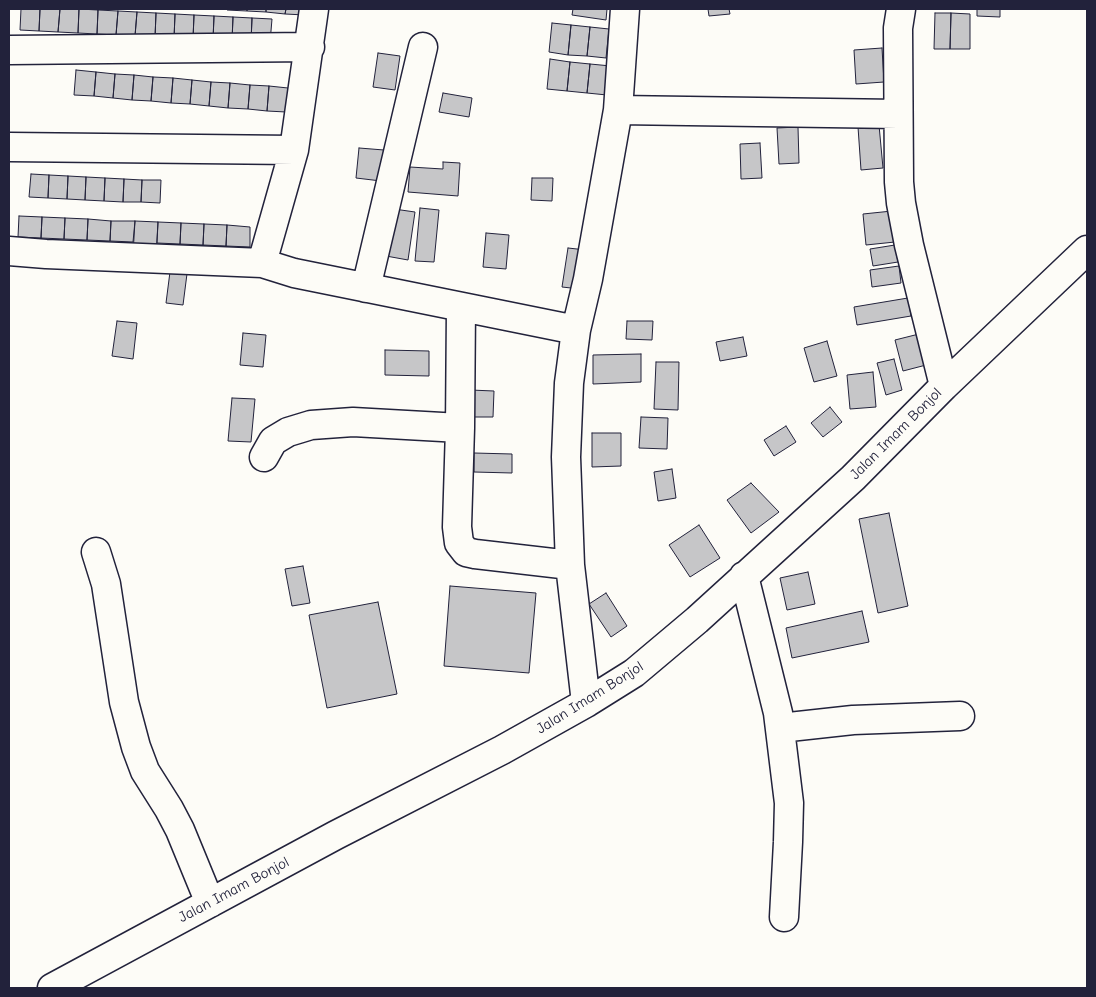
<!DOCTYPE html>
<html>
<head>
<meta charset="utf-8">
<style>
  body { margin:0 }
  #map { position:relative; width:1096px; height:997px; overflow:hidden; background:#fdfcf7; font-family:"Comic Neue",sans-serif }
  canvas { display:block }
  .frame { position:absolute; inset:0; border:10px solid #22223b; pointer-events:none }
</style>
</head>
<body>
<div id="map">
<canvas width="1096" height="997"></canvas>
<div class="frame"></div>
</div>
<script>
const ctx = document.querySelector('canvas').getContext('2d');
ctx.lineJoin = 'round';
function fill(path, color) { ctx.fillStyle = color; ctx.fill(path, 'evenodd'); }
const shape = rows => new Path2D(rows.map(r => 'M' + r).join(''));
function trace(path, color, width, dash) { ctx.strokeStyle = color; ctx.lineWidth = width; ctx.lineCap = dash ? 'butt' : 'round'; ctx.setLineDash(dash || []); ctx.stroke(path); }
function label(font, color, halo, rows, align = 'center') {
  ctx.font = font + ' "Comic Neue",sans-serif'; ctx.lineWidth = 5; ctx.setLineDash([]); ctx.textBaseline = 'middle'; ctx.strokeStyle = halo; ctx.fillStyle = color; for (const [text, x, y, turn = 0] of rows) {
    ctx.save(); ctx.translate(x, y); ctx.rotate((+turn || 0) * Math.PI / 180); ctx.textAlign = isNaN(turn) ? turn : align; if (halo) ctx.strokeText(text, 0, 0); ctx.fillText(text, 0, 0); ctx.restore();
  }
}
const building = shape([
  [21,9,40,9,39,31,20,30,21,9],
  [40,9,60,9,58,32,39,31,40,9],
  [60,9,79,9,78,33,58,32,60,9],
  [79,9,98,10,97,34,78,33,79,9],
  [227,9,247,9,247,11,227,10,227,9],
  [247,9,266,9,266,12,247,11,247,9],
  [266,9,286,9,285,14,266,12,266,9],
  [286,9,305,9,305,15,285,14,286,9],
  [573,9,607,9,606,20,572,15,573,9],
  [708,9,729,9,730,14,709,16,708,9],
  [977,9,1000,9,1000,17,977,16,977,9],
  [98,10,118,11,116,35,97,34,98,10],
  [118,11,137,12,135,36,116,35,118,11],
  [137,12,156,13,155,38,135,36,137,12],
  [156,13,175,14,174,39,155,38,156,13],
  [935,13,951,13,950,49,934,49,935,13],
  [951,13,970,14,970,49,950,49,951,13],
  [175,14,194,15,193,39,174,39,175,14],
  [194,15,214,16,213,40,193,39,194,15],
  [214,16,233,17,232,41,213,40,214,16],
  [233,17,252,18,251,42,232,41,233,17],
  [252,18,272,19,270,43,251,42,252,18],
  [552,23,571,25,568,55,549,52,552,23],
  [571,25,590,27,587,56,568,55,571,25],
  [590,27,609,29,606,58,587,56,590,27],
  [882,48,884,82,856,84,854,50,882,48],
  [378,53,400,56,395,90,373,87,378,53],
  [550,59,570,62,567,91,547,89,550,59],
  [570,62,590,64,587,93,567,91,570,62],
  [590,64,611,66,607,95,587,93,590,64],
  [76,70,96,72,94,96,74,95,76,70],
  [96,72,115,74,113,98,94,96,96,72],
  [115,74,134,75,132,100,113,98,115,74],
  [134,75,153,77,151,101,132,100,134,75],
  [153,77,173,78,171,103,151,101,153,77],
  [173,78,192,80,190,104,171,103,173,78],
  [192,80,211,82,209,106,190,104,192,80],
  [211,82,230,83,228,108,209,106,211,82],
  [230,83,250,85,248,109,228,108,230,83],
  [250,85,269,86,267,111,248,109,250,85],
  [269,86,288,88,286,112,267,111,269,86],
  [443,93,472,98,469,117,439,112,443,93],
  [879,125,883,168,861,170,858,127,879,125],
  [798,127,799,163,779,164,777,128,798,127],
  [760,143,762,178,741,179,740,144,760,143],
  [359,148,384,150,381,181,356,178,359,148],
  [443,162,460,163,458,196,408,192,410,167,443,169,443,162],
  [31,174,49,175,48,198,29,197,31,174],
  [49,175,68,176,67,199,48,198,49,175],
  [68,176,86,177,85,200,67,199,68,176],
  [86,177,105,178,104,201,85,200,86,177],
  [105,178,124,179,123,202,104,201,105,178],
  [532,178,553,178,552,201,531,200,532,178],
  [124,179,142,180,141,202,123,202,124,179],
  [142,180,161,180,160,203,141,202,142,180],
  [420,208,439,210,434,262,415,261,420,208],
  [394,209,415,212,408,260,386,256,394,209],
  [892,211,895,242,866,245,863,214,892,211],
  [19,216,42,217,41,238,18,237,19,216],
  [42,217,65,218,64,239,41,238,42,217],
  [65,218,88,219,87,240,64,239,65,218],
  [88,219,111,221,110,241,87,240,88,219],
  [111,221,135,221,133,242,110,241,111,221],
  [135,221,158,222,156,256,133,254,135,221],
  [158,222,181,223,180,244,157,243,158,222],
  [181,223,204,224,203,245,180,244,181,223],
  [204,224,227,225,226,246,203,245,204,224],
  [227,225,250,227,250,247,226,246,227,225],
  [486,233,509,235,506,269,483,267,486,233],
  [895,245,898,262,873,266,870,249,895,245],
  [568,248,586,250,580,289,562,287,568,248],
  [171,264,188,266,183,305,166,303,171,264],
  [899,266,901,283,872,287,870,270,899,266],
  [908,298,911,316,857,325,854,307,908,298],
  [117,321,137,323,133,359,112,356,117,321],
  [627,321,653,321,652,340,626,339,627,321],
  [243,333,266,335,263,367,240,365,243,333],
  [923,333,930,364,903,371,895,340,923,333],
  [743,337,747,356,720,361,716,342,743,337],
  [827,341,837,376,814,382,804,348,827,341],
  [385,350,429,351,429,376,385,375,385,350],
  [641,354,641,382,593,384,593,355,641,354],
  [894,359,902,390,886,395,877,363,894,359],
  [656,362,679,362,678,410,654,409,656,362],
  [873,372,876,407,850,409,847,375,873,372],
  [470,390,494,391,493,417,469,417,470,390],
  [232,398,255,399,251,442,228,441,232,398],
  [830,407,842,422,823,437,811,423,830,407],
  [641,417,668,418,667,449,639,448,641,417],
  [786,426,796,442,774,456,764,440,786,426],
  [592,433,621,433,621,466,592,467,592,433],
  [474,453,512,454,512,473,474,472,474,453],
  [672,469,676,498,658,501,654,472,672,469],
  [751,483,779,512,751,533,727,500,751,483],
  [889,513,908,606,878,613,859,519,889,513],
  [699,525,720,558,690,577,669,545,699,525],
  [303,566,310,603,292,606,285,569,303,566],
  [808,572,815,604,787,610,780,578,808,572],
  [450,586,536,593,529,673,444,666,450,586],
  [606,593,627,626,611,637,589,604,606,593],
  [378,602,397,694,327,708,309,615,378,602],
  [862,611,869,642,792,658,786,628,862,611]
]);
fill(building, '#c6c6c8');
trace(building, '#22223b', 1);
const minor = shape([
  [901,9,898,28,899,182,901,203,909,245,944,386],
  [9,50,310,47],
  [618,110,625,9],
  [9,147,294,150],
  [9,251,46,254,262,263,294,273,576,330],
  [262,263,294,150,314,9],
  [366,288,423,47],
  [461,307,460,428,457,527,459,543,466,552,475,554,570,565],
  [264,457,273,441,288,432,311,425,353,422,460,428],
  [96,552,106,584,124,702,136,747,145,771,169,809,180,830,210,903],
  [744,576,778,713,789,803,788,842,784,917],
  [586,703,570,565,566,457,569,383,576,330,588,279,618,110,898,114],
  [780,728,853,720,960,716],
  [52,988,336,835,502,750,586,703,634,673,697,620,853,478,944,386,1087,250]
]);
trace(minor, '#22223b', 31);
trace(minor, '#fdfcf7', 28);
label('15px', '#22223b', '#fdfcf7', [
  ["Jalan Imam Bonjol",896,434,-45],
  ["Jalan Imam Bonjol",590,698,-32],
  ["Jalan Imam Bonjol",234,890,-28]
]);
</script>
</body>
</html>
